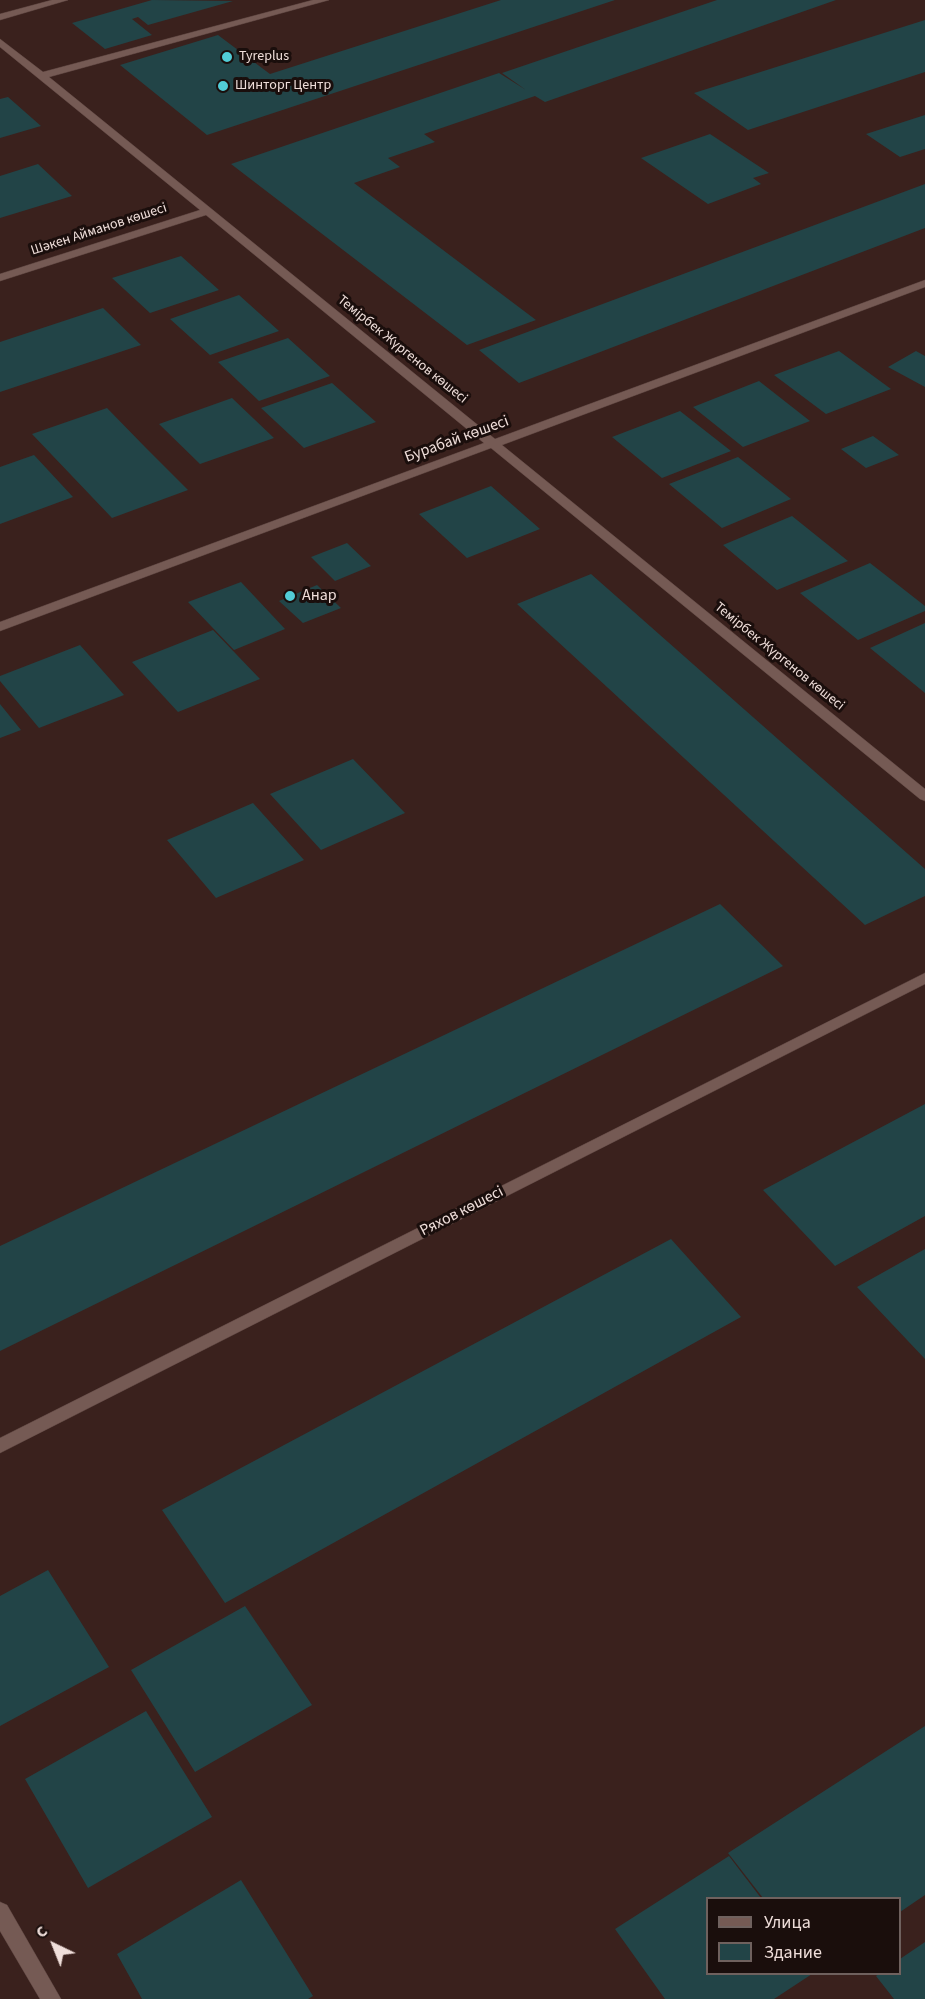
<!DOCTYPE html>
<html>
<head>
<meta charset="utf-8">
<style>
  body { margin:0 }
  #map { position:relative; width:925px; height:1999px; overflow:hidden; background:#3a211d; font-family:"Source Sans 3",sans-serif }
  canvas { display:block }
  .legend { position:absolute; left:706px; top:1897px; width:195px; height:78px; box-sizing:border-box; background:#1a0e0c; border:2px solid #6f615e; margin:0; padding:8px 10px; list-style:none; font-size:18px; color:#efdeda }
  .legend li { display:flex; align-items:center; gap:12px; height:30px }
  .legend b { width:30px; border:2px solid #6f615e }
  .north { position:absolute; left:24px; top:1915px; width:60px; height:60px; -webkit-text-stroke:4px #1a0e0c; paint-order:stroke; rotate:317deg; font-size:16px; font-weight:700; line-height:24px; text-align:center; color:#efdeda }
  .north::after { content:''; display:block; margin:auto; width:21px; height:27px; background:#efdeda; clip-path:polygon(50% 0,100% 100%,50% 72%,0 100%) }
</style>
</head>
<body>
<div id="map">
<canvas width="925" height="1999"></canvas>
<ul class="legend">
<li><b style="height:8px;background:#755a54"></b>Улица</li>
<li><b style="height:16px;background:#224447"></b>Здание</li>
</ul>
<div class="north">С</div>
</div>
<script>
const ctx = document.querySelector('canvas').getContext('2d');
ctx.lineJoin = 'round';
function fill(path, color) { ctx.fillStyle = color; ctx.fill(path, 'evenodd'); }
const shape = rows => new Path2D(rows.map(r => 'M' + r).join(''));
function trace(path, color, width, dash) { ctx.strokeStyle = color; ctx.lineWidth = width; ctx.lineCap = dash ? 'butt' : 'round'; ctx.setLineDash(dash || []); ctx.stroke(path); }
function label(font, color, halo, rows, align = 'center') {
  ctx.font = font + ' "Source Sans 3",sans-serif'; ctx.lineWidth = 6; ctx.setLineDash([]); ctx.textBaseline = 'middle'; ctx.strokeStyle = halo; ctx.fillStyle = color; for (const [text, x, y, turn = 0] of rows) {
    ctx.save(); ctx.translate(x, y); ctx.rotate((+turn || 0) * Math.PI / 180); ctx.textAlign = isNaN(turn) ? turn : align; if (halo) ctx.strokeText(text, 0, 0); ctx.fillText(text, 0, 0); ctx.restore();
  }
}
fill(shape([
  [152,0,233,1,148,25,138,17,132,19,152,35,105,49,72,23],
  [501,0,615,0,207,135,120,65,218,35,270,74],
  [717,0,836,0,545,102,535,96,424,134,435,142,388,158,400,167,354,183,536,320,467,345,231,164,499,73,526,90,502,73],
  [925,20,925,72,748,130,694,93],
  [8,97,41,126,0,138,0,99],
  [925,115,925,149,900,157,866,134],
  [710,134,769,173,753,178,761,184,708,204,641,158],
  [38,164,72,196,0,218,0,176],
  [925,184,925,228,519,383,479,350],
  [181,256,219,290,150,313,112,278],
  [239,295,279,331,210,355,170,319],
  [103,308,141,345,0,392,0,342],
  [288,338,330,376,259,401,218,362],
  [839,351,891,389,826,414,774,375],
  [916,351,925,356,925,387,888,367],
  [759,381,810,421,743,447,693,407],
  [332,383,376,422,304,448,261,408],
  [232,398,274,438,200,464,159,424],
  [107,408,146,448,188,490,112,518,32,434],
  [680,411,731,451,662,478,612,437],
  [873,436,899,455,866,468,841,449],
  [34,455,73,497,0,524,0,467],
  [738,457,791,499,722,528,669,484],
  [491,486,540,529,467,558,419,514],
  [792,516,848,561,777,590,723,545],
  [347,543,371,566,335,581,311,557],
  [870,563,925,606,925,611,858,640,800,593],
  [591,574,925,869,925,896,865,925,517,604],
  [241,582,285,629,234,650,188,602],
  [317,585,341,608,303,623,279,601],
  [925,623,925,693,870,648],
  [213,630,260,679,178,712,132,662],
  [80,645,124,695,39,728,0,681,0,676],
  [0,704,21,730,0,738],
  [353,759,405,813,321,850,270,794],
  [253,803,304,860,216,898,167,840],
  [720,904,783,966,0,1351,0,1246],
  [925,1104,925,1216,835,1266,763,1190],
  [671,1239,741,1317,225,1603,162,1510],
  [925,1249,925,1359,857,1287],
  [48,1570,109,1667,0,1726,0,1596],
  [245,1606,312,1705,195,1772,131,1670],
  [146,1711,212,1817,88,1888,25,1779],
  [925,1726,925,1895,900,1912,900,1898,763,1898,728,1853],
  [729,1856,761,1898,708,1898,708,1974,812,1974,774,1999,665,1999,615,1929],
  [241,1880,313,1996,308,1999,142,1999,117,1954],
  [925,1942,925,1999,894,1999,876,1976,879,1974,900,1974,900,1959]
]), '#224447');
const minor = shape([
  [52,0,68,0,0,20,0,14,52,0],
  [313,0,329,0,49,77,495,439,925,280,925,287,502,445,925,789,925,801,920,799,491,448,0,631,0,622,484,443,206,215,0,281,0,274,200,210,0,47,0,39,43,72,313,0],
  [925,973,925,984,0,1453,0,1438,925,973],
  [0,1902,7,1905,61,1999,40,1999,0,1931,0,1902]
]);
trace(minor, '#573f3b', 1);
fill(minor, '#755a54');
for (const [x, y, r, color] of [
  [227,57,6,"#52ccd6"],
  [223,86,6,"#52ccd6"],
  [290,596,6,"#52ccd6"]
]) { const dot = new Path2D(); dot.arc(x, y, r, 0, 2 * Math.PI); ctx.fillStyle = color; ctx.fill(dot); trace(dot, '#1a0e0c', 2); }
label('14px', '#efdeda', '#1a0e0c', [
  ["Tyreplus",239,57],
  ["Шинторг Центр",235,86]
], 'left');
label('14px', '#efdeda', '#1a0e0c', [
  ["Шәкен Айманов көшесі",99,230,-18],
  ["Темірбек Жүргенов көшесі",402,350,39],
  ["Темірбек Жүргенов көшесі",779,657,39]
]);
label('16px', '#efdeda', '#1a0e0c', [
  ["Бурабай көшесі",457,440,-20],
  ["Ряхов көшесі",462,1212,-27]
]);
label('16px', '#efdeda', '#1a0e0c', [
  ["Анар",302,596]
], 'left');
</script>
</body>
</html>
